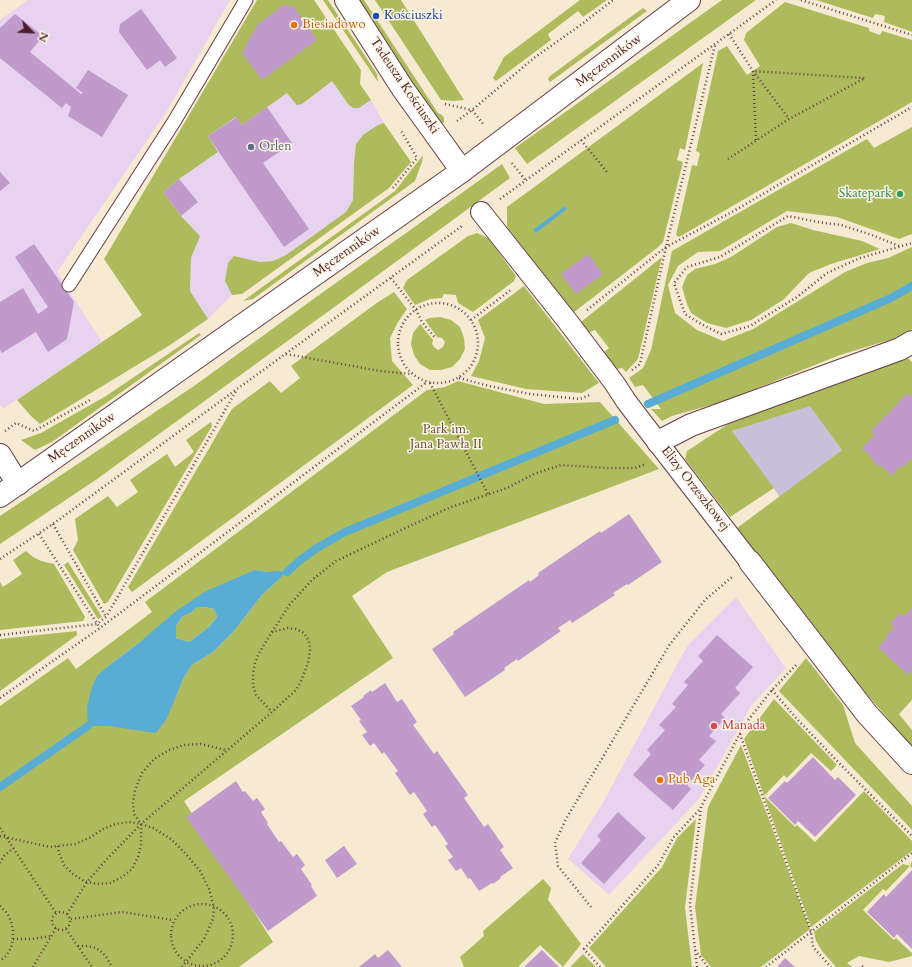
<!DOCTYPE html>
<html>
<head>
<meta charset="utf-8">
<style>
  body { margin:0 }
  #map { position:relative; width:912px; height:967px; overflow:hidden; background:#f7ead3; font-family:Cardo,serif }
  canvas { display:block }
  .north { position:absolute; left:12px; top:12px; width:40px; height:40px; -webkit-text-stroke:3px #fcf5e5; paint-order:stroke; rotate:114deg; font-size:11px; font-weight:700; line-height:16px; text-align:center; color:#4a1f2b }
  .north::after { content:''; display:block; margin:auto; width:14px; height:18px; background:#4a1f2b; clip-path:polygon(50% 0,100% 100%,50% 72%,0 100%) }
</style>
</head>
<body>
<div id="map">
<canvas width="912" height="967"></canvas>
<div class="north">N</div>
</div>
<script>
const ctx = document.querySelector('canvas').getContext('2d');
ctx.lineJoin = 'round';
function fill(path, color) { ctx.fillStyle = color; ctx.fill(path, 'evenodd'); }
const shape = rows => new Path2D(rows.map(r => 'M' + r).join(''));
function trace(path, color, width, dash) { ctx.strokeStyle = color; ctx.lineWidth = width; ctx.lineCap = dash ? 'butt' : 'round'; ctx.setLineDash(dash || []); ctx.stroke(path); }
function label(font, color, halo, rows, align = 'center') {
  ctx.font = font + ' Cardo,serif'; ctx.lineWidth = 3; ctx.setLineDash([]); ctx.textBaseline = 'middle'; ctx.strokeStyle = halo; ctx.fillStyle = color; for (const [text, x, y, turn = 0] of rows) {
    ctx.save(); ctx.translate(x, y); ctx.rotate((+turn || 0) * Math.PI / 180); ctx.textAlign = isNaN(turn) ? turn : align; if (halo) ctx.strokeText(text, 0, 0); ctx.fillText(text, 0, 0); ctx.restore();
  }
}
fill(shape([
  [28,0,230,0,167,111,57,272,102,342,3,409,0,404,0,20],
  [332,81,348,104,359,108,371,100,384,123,378,125,356,144,354,163,353,200,346,212,286,255,273,261,260,262,234,256,225,281,232,295,208,319,190,291,191,258,200,236,181,216,163,192,179,179,218,152,208,136,237,117,243,125,287,93,302,104],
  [736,597,786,668,751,706,699,799,609,895,568,859,605,799,687,646]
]), '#e7d2ef');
fill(shape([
  [810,405,842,450,780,497,732,431]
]), '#c8bfd8');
fill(shape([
  [257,0,314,0,361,70,360,84,371,100,359,108,353,108,348,104,332,81,302,104,297,105,295,103,287,93,242,125,236,117,208,136,218,152,179,179,163,192,181,216,200,236,191,258,190,291,208,319,170,345,40,424,31,416,17,400,102,342,142,315,104,259],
  [323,0,328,0,377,74,378,82],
  [358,0,364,0,438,113,442,115,444,118,444,122,441,126,432,114],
  [375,0,401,0,464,100,454,101,441,100],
  [580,0,607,0,583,17,578,11,548,34,551,40,496,81,493,78,504,57],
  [722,0,756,0,527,164,515,148],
  [816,0,912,0,912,32,884,22,885,16,875,14,873,18],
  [785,2,869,28,869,31,880,35,882,31,912,40,912,102,679,237,676,235,692,165,697,166,700,153,696,151,718,51,727,46,747,75,753,71,760,66,744,40,746,33],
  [643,8,647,11,550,82,548,79,550,76,603,37],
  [703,63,685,150,680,148,677,160,683,162,663,242,657,248,573,313,507,227,507,207],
  [384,123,411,162,389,188,242,294,232,295,225,281,228,263,234,256,260,262,273,261,286,255,346,212,353,200,354,163,356,144,363,135,378,125],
  [912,127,912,234,899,239,837,217,787,211,720,251,698,252,678,266,668,285,675,313,697,330,723,341,753,329,845,272,867,263,888,258,912,247,912,329,899,337,840,355,725,401,672,416,662,421,651,409,661,409,643,385,635,387,629,378,643,368,651,350,672,251,867,139,874,148],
  [423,155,422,162,415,181,253,299,243,301,395,191],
  [502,164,510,178,333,308,97,479,0,544,0,516,194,386,312,300,420,223],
  [791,223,813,230,862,241,880,249,831,264,809,273,783,300,751,320,726,328,707,323,691,313,687,304,682,287,687,275,695,269,715,264,731,257,777,227],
  [477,233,488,238,516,276,514,281,473,312,458,303,456,295,444,294,442,298,430,299,415,305,403,288,407,280,468,236],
  [662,257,638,359,626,372,622,368,616,369,603,353,609,348,595,330,588,333,581,322],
  [524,286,599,383,582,393,526,389,471,376,479,361,485,338,478,320],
  [394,292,407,309,398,322,390,338,392,361,413,385,132,592,128,587,232,409,270,381,281,393,300,378,291,366,378,302],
  [440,317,451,320,460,327,464,338,465,349,460,359,452,367,441,370,430,370,420,364,414,355,411,344,413,333,420,324,433,340,432,344,434,347,438,350,443,347,445,342,442,338,437,337,425,320,429,318],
  [199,333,201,335,52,442,35,450,21,440,41,433,106,396],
  [906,356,912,362,912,700,899,714,912,730,912,750,884,714,852,677,737,528,842,450,810,406,732,431,774,488,730,517,685,459,687,451,728,424],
  [458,381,544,404,600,402,659,469,387,572,352,596,393,658,184,801,273,942,239,967,0,967,0,706,68,658,76,669,152,612,145,602,427,390,445,387],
  [255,570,268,572,287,572,262,595,235,630,213,652,192,665,183,679,176,697,108,726,88,725,107,667,140,642],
  [211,422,212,426,108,602,104,604,73,550,78,540,75,519,108,496,117,507,138,492,130,480,167,454,175,467,194,452,186,440],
  [26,551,33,557,41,561,54,564,85,617,83,621,0,630,0,582,3,587,22,574,13,560],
  [68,562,102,617,98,619,64,565],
  [197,607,205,607,214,609,217,617,209,627,189,642,176,638,176,626,182,617,192,612],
  [77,631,77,635,0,691,0,639],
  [806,658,843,705,855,743,912,806,912,830,779,691],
  [774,699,837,765,831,771,811,753,787,778,784,775,764,796,795,827,797,825,815,842,864,791,912,841,912,851,811,927,764,796,744,739],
  [741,745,810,929,761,967,711,967,701,955,695,907,708,807],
  [696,819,685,907,692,967,606,967,589,948,662,867,677,838],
  [912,861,912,868,910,866,886,891,883,889,863,910,894,940,896,938,899,941,912,953,912,956,889,962,859,956,847,963,852,967,836,967,822,951,816,941,814,932,903,864,910,866],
  [543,879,551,888,548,900,581,944,563,967,540,945,518,967,464,967,460,957,484,936,483,931],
  [583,954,596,967,570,967]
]), '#adbb5d');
fill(shape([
  [565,206,567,209,536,233,533,230],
  [255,570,268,572,279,571,287,572,262,595,235,630,213,652,192,665,183,679,176,697,166,720,156,733,108,726,88,726,87,707,92,687,97,676,107,667,140,642,175,612,206,591],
  [197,607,205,607,214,609,217,617,209,627,189,642,176,638,176,626,182,617,192,612]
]), '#59add5');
trace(shape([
  [648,404,891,298,912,286],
  [287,572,299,561,317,548,345,532,615,420],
  [0,787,88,726]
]), '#59add5', 8);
fill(shape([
  [284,5,294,7,317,40,262,80,242,53,258,24],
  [141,9,177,58,165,67,160,60,147,70,119,32,120,24],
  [15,14,43,36,30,52,81,94,83,93,76,88,88,70,128,95,102,137,68,116,71,107,66,103,62,108,0,58,0,28],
  [267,107,292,143,263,163,309,229,284,247,208,136,237,117,242,125],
  [0,172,10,183,0,191],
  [179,179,198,202,181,216,163,192],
  [34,244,74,302,67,339,48,352,36,332,2,353,0,350,0,302,23,288,38,314,48,307,15,257],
  [588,254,603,274,576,294,561,274],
  [908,393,912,397,912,460,911,459,902,468,900,466,892,476,880,465,879,467,872,460,873,459,862,448,875,435,871,431],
  [629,514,662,562,628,585,627,584,613,593,615,595,572,623,570,620,558,628,561,631,518,661,517,659,504,668,505,670,465,697,432,649,454,634,453,632,529,580,530,582,539,575,538,573,600,531,601,533],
  [912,608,912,671,908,675,878,647,887,638,886,636,894,627,890,623,900,613,904,617],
  [717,635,753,667,735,688,740,693,721,714,725,718,709,736,716,741,699,760,705,765,687,785,691,789,673,810,633,775,651,754,647,750,665,730,659,725,676,707,672,704,688,685,684,682,703,661,698,656],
  [385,683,397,702,402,699,417,722,413,725,434,754,437,751,468,795,464,798,484,827,488,824,504,847,500,850,513,868,500,877,501,878,493,884,492,883,479,891,470,878,468,879,461,868,456,871,448,860,453,857,445,846,448,844,435,825,432,827,423,814,427,811,414,792,410,795,395,773,398,771,384,752,382,754,374,743,370,746,362,735,367,732,359,721,361,720,351,706,364,697,363,696,371,690,372,692],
  [813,757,835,780,838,777,856,795,815,837,798,821,795,825,768,798,785,781,787,783],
  [236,781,243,792,245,791,253,801,257,798,265,809,261,812,268,823,267,824,279,842,281,841,293,857,297,854,305,865,301,869,312,885,311,886,317,896,268,931,186,817],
  [618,812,646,838,604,884,581,863,601,840,597,836],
  [344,846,357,864,337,878,325,860],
  [912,870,912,949,897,934,894,938,867,912,884,894,886,897],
  [388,950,402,967,359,967,375,954,378,958],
  [542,950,559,967,524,967],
  [785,958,795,967,777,967]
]), '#c09acb');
const service = shape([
  [69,285,175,120,246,0]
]);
const pedestrian = shape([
  [481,212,569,323,615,384,626,401,645,426,750,562]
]);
const minor = shape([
  [346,0,403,89,462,171],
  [658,442,691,425,900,349,912,342],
  [0,455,18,484],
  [750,562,867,714,912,763]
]);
const secondary = shape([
  [0,496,230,334,462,171,689,0]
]);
trace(service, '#643d44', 15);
trace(pedestrian, '#643d44', 22);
trace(minor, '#643d44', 24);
trace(secondary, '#643d44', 24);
trace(shape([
  [801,0,912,35],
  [729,34,753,71,789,119],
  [753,71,756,140],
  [445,104,472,110,484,125],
  [457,121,472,110,534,58,582,24,613,0],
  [581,140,607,172],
  [728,159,789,119,865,78,753,71],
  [512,163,526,181],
  [393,188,417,158,400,129],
  [500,199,776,0],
  [899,246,872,235,841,225,818,222,788,216,720,257,687,267,674,283,685,314,701,324,721,334,750,326,797,297,827,273,860,258,912,243],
  [391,278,416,310,422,322,436,339],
  '398 343a40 40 0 1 1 80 0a40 40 0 1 1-80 0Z',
  [587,310,666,247,732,212,912,107],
  [471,320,512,289],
  [286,354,380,371,412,374],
  [632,370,640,364,666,247,715,45],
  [459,378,489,386,530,394,580,399,592,394],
  [430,383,488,494],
  [5,431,16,423,34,431,92,399],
  [53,524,106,617],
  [39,534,100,628],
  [0,559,53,524,237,389,462,226],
  [272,632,290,604,312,580,336,561,399,531,451,507,507,488,534,474,561,465,607,468,635,468,646,464],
  [0,635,97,624,106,617,236,391],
  [772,690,796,718,840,764,912,836],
  [0,698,100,628,427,382],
  [740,734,811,931,813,947,831,967],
  [0,828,56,913],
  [0,836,50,847,58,846,75,844,91,837,103,829,115,824,129,822,141,824,153,828,171,839,186,854,200,871,209,889,214,907,213,919,204,939,182,967],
  [58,846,59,853,64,865,73,874,84,881,97,884,110,883,122,877,132,869,138,857,141,845,141,824,134,814,133,803,135,790,142,773,154,759,169,750,184,745,201,744,226,750],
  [0,863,4,856,13,848],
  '171 935a31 31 0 1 1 62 0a31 31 0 1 1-62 0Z',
  [0,906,7,913,11,921,13,930,13,939,11,948,6,956,0,961],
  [591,907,558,866,555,843,566,819,670,644,705,600,732,577],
  '52 921a9 9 0 1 1 18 0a9 9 0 1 1-18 0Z',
  [67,914,87,882,107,859,141,824,272,712,296,690,301,681,308,663,310,650,309,641,304,633,296,629,288,628,272,632,259,653,255,663,253,674,253,685,256,695,272,712],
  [71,919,122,912,173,920],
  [66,929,92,967],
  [13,939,32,939,51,936],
  [78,946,87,946,96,948,102,952,107,958,112,967],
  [695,950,708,967],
  [862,966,863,967],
  [33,967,56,928],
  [600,967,584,949,659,864,673,838,701,808],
  [697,967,690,904,701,807,745,724,772,690,798,663],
  [766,967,912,853]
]), '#643d44', 2.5, [1, 3]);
trace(service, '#fff', 13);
trace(pedestrian, '#fff', 20);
trace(minor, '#fff', 22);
trace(secondary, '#fff', 22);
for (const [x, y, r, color] of [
  [376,16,4,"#1a4fb4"],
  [294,25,4,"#e8710a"],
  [251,147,4,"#5c6f8a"],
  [900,194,4,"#2e9e5b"],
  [714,726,4,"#e0444e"],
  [660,780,4,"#e8710a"]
]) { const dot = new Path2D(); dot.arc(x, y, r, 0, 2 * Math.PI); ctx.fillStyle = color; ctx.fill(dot); trace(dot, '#fcf5e5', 1.5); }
label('13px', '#164399', '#fcf5e5', [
  ["Kościuszki",384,16]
], 'left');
label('13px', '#c56008', '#fcf5e5', [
  ["Biesiadowo",302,25],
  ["Pub Aga",668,780]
], 'left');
label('13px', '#4a1f2b', '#fcf5e5', [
  ["Męczenników",609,61,-37],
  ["Tadeusza Kościuszki",404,86,56],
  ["Męczenników",347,252,-35],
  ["Męczenników",82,438,-35],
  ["Elizy Orzeszkowej",695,489,52]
]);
label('13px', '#4e5e75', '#fcf5e5', [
  ["Orlen",259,147]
], 'left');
label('13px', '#27864d', '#fcf5e5', [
  ["Skatepark",892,194]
], 'right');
label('13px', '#684e3a', '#fcf5e5', [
  ["Park im.",446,430],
  ["Jana Pawła II",446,445]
]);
label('13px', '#be3a42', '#fcf5e5', [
  ["Manada",722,726]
], 'left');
</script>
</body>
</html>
